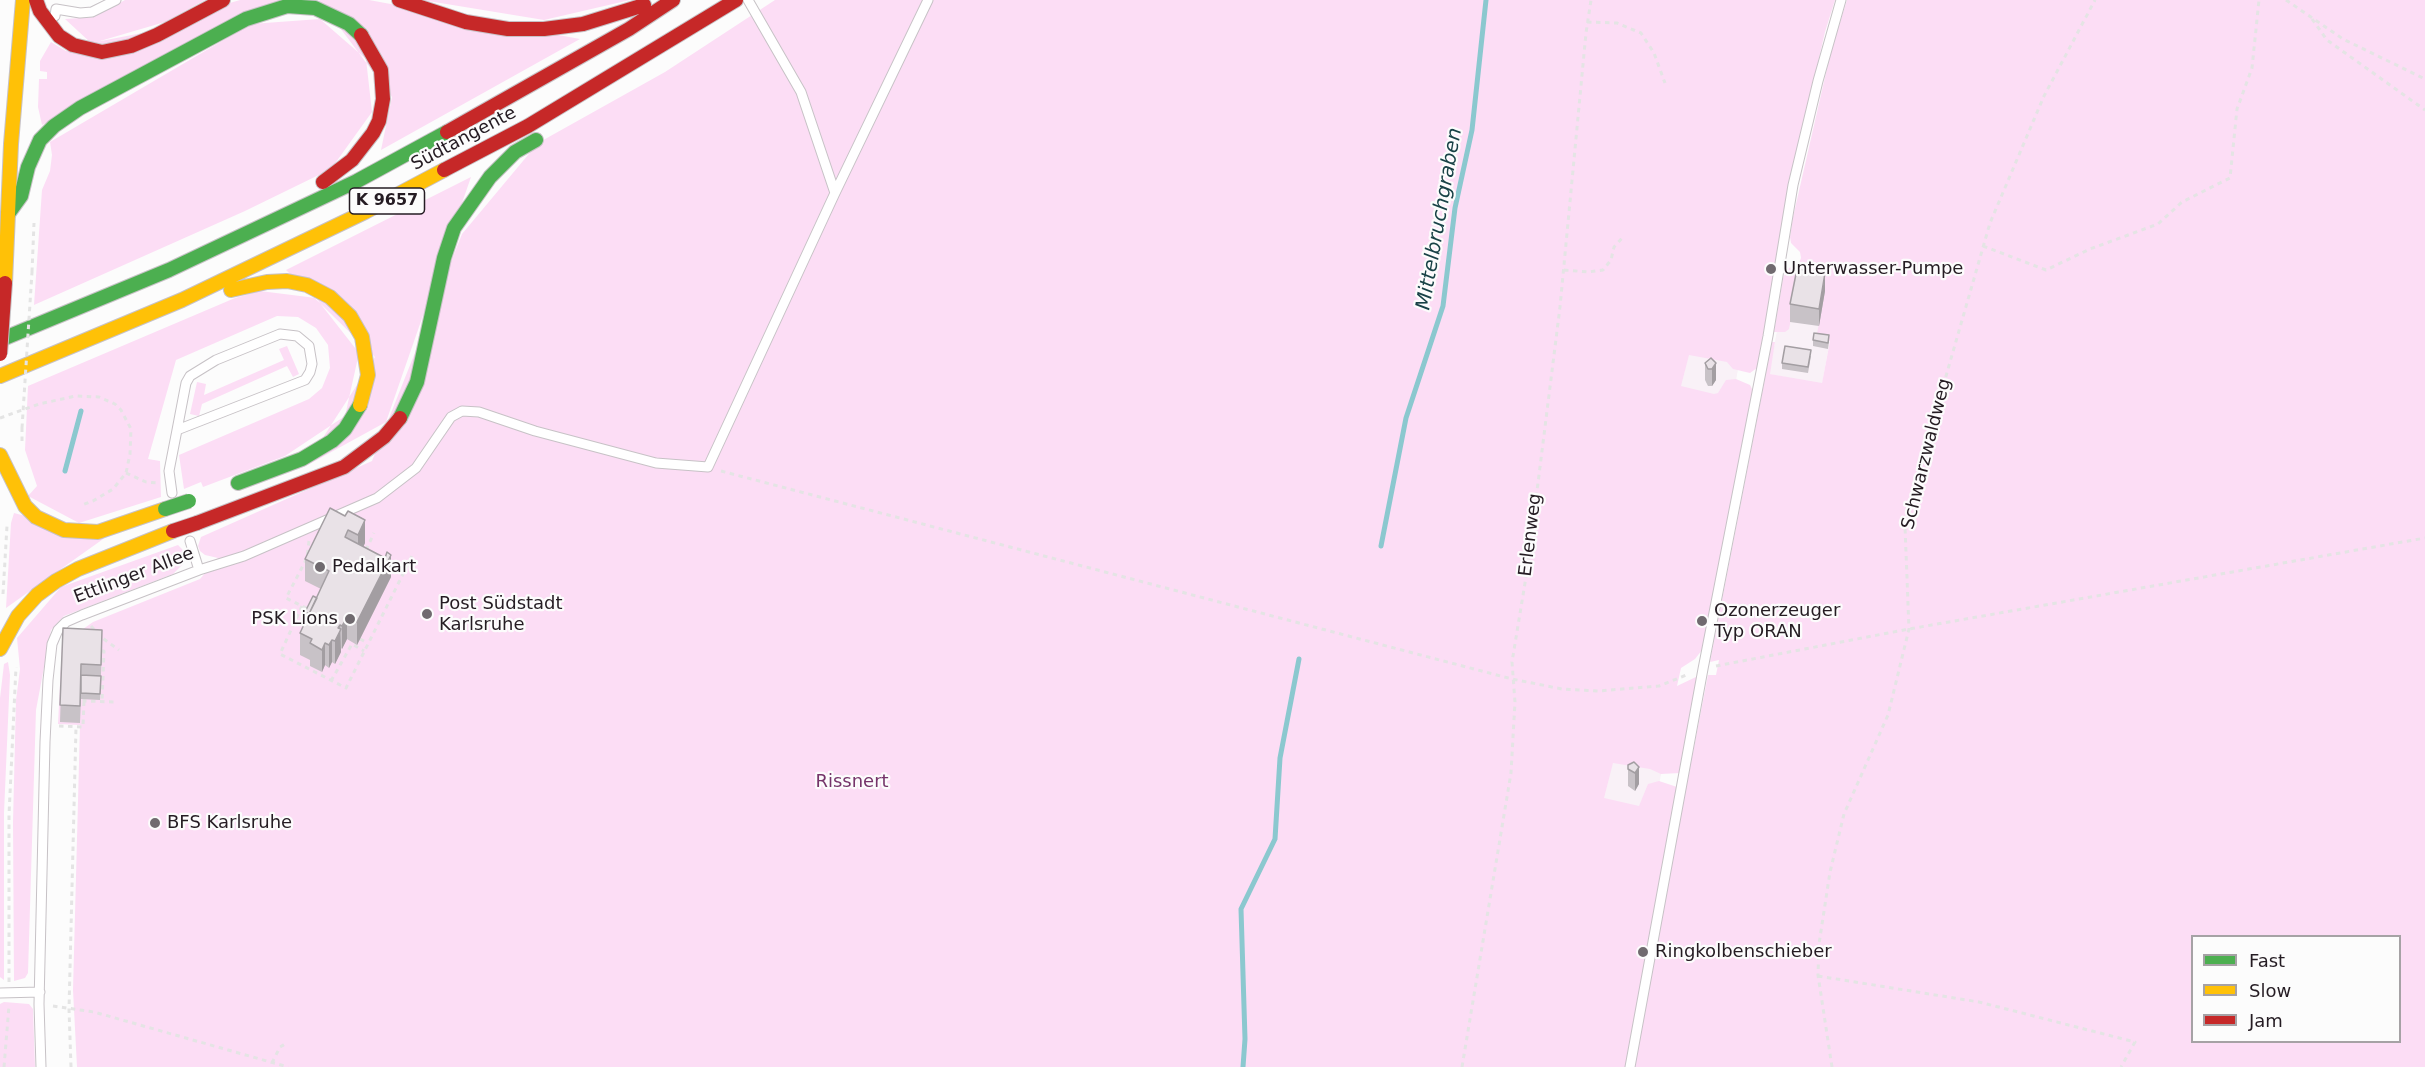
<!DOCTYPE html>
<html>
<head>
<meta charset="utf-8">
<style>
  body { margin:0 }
  #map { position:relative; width:2425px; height:1067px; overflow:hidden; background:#fcfcfc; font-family:"DejaVu Sans",sans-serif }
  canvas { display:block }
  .legend { position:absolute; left:2191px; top:935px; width:210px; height:108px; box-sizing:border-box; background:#fcfcfc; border:2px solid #a6a2a5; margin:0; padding:8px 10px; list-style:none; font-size:18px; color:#251c23 }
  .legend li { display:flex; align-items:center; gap:12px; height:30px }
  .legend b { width:30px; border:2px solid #a6a2a5 }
</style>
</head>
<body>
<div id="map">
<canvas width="2425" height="1067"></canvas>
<ul class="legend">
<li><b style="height:8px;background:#4caf50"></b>Fast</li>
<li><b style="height:8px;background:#ffc107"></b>Slow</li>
<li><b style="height:8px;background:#c62828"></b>Jam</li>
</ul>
</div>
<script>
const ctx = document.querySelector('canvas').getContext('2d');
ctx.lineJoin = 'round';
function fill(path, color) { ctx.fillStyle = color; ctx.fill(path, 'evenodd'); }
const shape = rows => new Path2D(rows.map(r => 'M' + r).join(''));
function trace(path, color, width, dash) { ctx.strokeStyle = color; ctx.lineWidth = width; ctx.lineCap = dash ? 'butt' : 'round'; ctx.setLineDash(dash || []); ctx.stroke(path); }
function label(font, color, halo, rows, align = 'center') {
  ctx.font = font + ' "DejaVu Sans",sans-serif'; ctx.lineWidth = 4.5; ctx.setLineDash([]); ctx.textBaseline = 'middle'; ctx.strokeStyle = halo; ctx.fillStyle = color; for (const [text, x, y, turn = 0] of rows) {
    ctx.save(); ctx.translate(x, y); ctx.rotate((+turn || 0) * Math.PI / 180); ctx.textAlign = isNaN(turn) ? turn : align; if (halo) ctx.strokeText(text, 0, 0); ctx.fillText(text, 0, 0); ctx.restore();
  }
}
fill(shape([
  [1788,271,1841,280,1822,384,1769,374],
  [1669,334,1742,347,1730,414,1657,401],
  [1591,744,1664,757,1652,825,1579,812]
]), '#f9f1f7');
fill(shape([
  [125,0,205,0,147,32,91,43,65,19,94,17],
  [240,0,280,0,42,125,38,107,39,79,47,79,47,72,40,71,40,61,51,42,66,51],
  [319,0,369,0,580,39,381,150,392,97],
  [422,0,630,0,544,20],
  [775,0,1835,0,1825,32,1791,180,1757,368,1750,373,1733,369,1727,362,1689,355,1681,386,1714,394,1718,393,1726,380,1736,379,1750,385,1753,391,1702,650,1695,659,1681,668,1677,686,1698,676,1680,773,1661,774,1650,769,1613,763,1604,798,1639,806,1648,784,1659,781,1677,787,1625,1067,77,1067,73,990,80,725,58,724,62,644,93,622,200,579,218,558,205,555,200,551,198,546,201,537,372,461,462,234,538,143,665,72],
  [1847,0,2425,0,2425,1067,1632,1067,1708,675,1716,675,1719,660,1710,662,1772,342,1775,342,1770,374,1822,383,1830,341,1816,339,1825,291,1797,286,1789,329,1785,332,1774,332,1783,278,1787,269,1799,263,1801,258,1800,252,1791,243,1790,237,1793,217,1831,51],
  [2192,936,2400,936,2400,1042,2192,1042],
  [320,19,366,59,372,112,331,169,245,211,34,305,42,190,50,171,52,155,50,142,251,24],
  [471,177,386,422,304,467,375,357,286,270],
  [260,291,316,298,359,353,345,416,285,456,203,487,201,482,184,489,179,455,309,399,322,388,330,368,328,345,316,328,298,317,277,316,176,360,148,459,160,461,161,497,79,523,28,496,37,486,25,450,28,386,235,298],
  [287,346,299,374,293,377,287,366,202,404,199,416,190,414,197,382,206,384,204,395,284,360,279,349],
  [14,513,106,537,6,608,11,523],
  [178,545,185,552,184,563,173,574,64,616,51,630,36,710,28,973,25,978,14,981,13,822,16,700,20,669,17,638,61,587],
  [8,662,10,675,4,813,4,980,0,977,0,698,4,664],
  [4,1002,29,1004,33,1009,35,1067,0,1067,0,1004]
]), '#fcddf5');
trace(shape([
  [65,471,81,411],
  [1381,546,1406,418,1443,306,1455,208,1472,130,1486,0],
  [1243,1067,1245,1039,1241,909,1275,839,1280,758,1299,659]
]), '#8bc8cf', 5);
const lane = shape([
  [748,0,801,92,835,193],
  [55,16,56,9,80,13,92,12,116,0],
  [280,334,297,336,309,346,312,364,310,372,305,380,177,430,186,383,190,376,216,360,280,334],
  [172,493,169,471,177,430],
  [190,541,199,570],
  [0,993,40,992],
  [41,1067,39,1004,45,742,48,680,52,644,58,630,66,622,82,615,199,570,244,556,377,498,416,468,451,417,462,411,479,412,535,431,656,463,708,467,835,193,928,0],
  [1630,1067,1703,669,1768,336,1793,185,1818,81,1841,0]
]);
const fast = shape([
  [8,214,21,196,28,167,40,140,54,126,80,108,246,19,287,6,315,8,349,24,361,35],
  [0,340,169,270,357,181,447,132],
  [400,418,417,382,444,258,454,228,490,177,515,152,536,140],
  [238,483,302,459,332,441,345,429,360,405]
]);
const slow = shape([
  [5,283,11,144,23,0],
  [231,290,267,282,287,281,307,285,330,297,350,316,362,337,368,375,360,405],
  [0,376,182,300,365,212,444,170],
  [0,455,25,506,36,517,64,530,98,532,165,509],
  [0,649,18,616,37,595,56,581,78,569,173,531]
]);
const jam = shape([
  [36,0,40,11,59,36,73,45,102,52,131,46,157,35,223,0],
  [399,0,466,22,508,29,544,29,583,24,644,5],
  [447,132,629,29,673,0],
  [444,170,528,126,736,0],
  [323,182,352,160,373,133,379,121,383,99,381,70,361,35],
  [197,523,344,467,384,437,400,418]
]);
trace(lane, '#c7c2c6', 11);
trace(fast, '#c7c2c6', 16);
trace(slow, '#c7c2c6', 16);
trace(jam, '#c7c2c6', 16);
trace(shape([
  [2286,0,2343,39,2425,79],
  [2312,19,2327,40,2425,110],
  [1587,22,1617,23,1641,33,1654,53,1665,83],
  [1983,246,2046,270,2090,249,2158,224,2182,202,2230,178,2237,109,2252,68,2259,0],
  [1564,270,1588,272,1603,270,1611,260,1614,247,1624,236],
  [32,272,34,223],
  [0,418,39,404,76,396,99,397,115,404,121,410,131,429,130,454,126,473,113,489,93,501,82,505],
  [22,441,22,428],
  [721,471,1512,679,1562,689,1598,691,1659,686,1689,674],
  [126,473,146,482,159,483],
  [309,541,307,558,286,598,310,610],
  [366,550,374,533],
  [3,594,7,526],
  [302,606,280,654,346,688,413,554],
  [91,626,101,637,119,650],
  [360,639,368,643],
  [102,651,104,651,102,702],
  [1716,666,1909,629,2425,538],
  [331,681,352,644,364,651],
  [84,699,84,701,116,702],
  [59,726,83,727,84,701],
  [1818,976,1979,1002,2135,1042,2121,1067],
  [9,982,9,815,16,667],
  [53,1006,94,1012,288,1067],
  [272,1063,280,1047,285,1044],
  [4,1067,9,1006],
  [71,1067,69,1009,76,727],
  [1462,1067,1511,773,1515,702,1512,662,1527,571,1560,307,1586,33,1591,0],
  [1832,1067,1818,975,1819,944,1830,872,1844,814,1888,715,1909,629,1905,527,1923,456,1990,223,2044,96,2095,0]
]), '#e4e4e4', 3, [4.5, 4.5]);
trace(lane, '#fff', 9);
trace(fast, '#4caf50', 14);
trace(slow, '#ffc107', 14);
trace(jam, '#c62828', 14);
const fastBridge = shape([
  [165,509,189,501]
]);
const jamBridge = shape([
  [0,354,5,283],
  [173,531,197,523]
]);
trace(fastBridge, '#c7c2c6', 16, []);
trace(jamBridge, '#c7c2c6', 16, []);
trace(shape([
  [22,428,32,272]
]), '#e4e4e4', 3, [4.5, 4.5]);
trace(fastBridge, '#4caf50', 14);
trace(jamBridge, '#c62828', 14);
fill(shape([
  [1825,291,1819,326,1790,322,1790,304],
  [1813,340,1829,341,1828,349,1813,346],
  [1811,356,1808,373,1782,369,1782,363],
  [1711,358,1716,380,1712,386,1708,386,1705,380,1705,363],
  [345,516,365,543,363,547,391,577,357,645,347,639,342,649,341,648,341,652,335,664,332,662,329,668,325,665,322,672,310,666,310,660,300,655,300,633,306,619,305,618,305,612,317,598,321,589,305,581,305,559],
  [63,628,102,647,100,700,81,699,80,723,60,722],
  [1634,762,1639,784,1635,791,1628,786,1628,765]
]), '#c8c2c7');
fill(shape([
  [1825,273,1825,291,1819,326,1819,309],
  [1716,363,1716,380,1712,386,1712,369],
  [365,520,365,543,358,558,358,535],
  [391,555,391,577,357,645,357,622],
  [347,617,347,639,342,649,342,626],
  [340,625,341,652,335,664,335,641],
  [332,640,332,662,329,668,329,645],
  [325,643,325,665,322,672,322,650],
  [1639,767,1639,784,1635,791,1635,773]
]), '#a39ea2');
const building = shape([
  [1797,269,1825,273,1819,309,1790,304,1797,269],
  [1814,333,1829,335,1828,343,1813,340,1814,333],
  [1785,346,1811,350,1808,367,1782,363,1785,346],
  [1711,358,1716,363,1712,369,1708,369,1705,363,1711,358],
  [330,508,345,516,348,511,365,520,358,535,348,530,345,537,385,558,387,552,391,555,357,622,347,617,342,626,340,625,338,628,341,629,335,641,332,640,329,645,325,643,322,650,310,643,312,639,300,633,329,571,305,559,330,508],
  [313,596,317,598,309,614,305,612,313,596],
  [63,628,102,630,101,665,81,664,80,706,60,705,63,628],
  [81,675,101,676,100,694,81,693,81,675],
  [1634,762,1639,767,1635,773,1628,769,1628,765,1634,762]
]);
fill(building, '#e9e2e7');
trace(building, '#a39ea2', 1.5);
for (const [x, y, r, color] of [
  [1771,269,6,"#706a6f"],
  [320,567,6,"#706a6f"],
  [427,614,6,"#706a6f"],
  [350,619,6,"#706a6f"],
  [1702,621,6,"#706a6f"],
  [155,823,6,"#706a6f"],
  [1643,952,6,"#706a6f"]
]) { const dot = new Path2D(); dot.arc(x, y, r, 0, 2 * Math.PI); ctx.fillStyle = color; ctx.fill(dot); trace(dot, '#fcfcfc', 2); }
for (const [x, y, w] of [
  [387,201,75]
]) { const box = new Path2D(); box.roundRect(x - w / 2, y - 13, w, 26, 4.5); ctx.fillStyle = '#fcfcfc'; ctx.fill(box); trace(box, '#251c23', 1.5); }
label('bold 16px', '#251c23', null, [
  ["K 9657",387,201]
]);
label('18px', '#251c23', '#fcfcfc', [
  ["Südtangente",464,139,-28],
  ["Schwarzwaldweg",1927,454,-76],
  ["Erlenweg",1531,535,-83],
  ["Ettlinger Allee",134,576,-21]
]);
label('18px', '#251c23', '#fcfcfc', [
  ["Unterwasser-Pumpe",1783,269],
  ["Pedalkart",332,567],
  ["Post Südstadt",439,604],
  ["Karlsruhe",439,625],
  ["Ozonerzeuger",1714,611],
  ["Typ ORAN",1714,632],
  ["PSK Lions",338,619,"right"],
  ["BFS Karlsruhe",167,823],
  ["Ringkolbenschieber",1655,952]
], 'left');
label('18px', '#75346a', '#fcfcfc', [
  ["Rissnert",852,782]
]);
label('italic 20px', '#194247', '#fcfcfc', [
  ["Mittelbruchgraben",1440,219,-80]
]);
</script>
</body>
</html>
